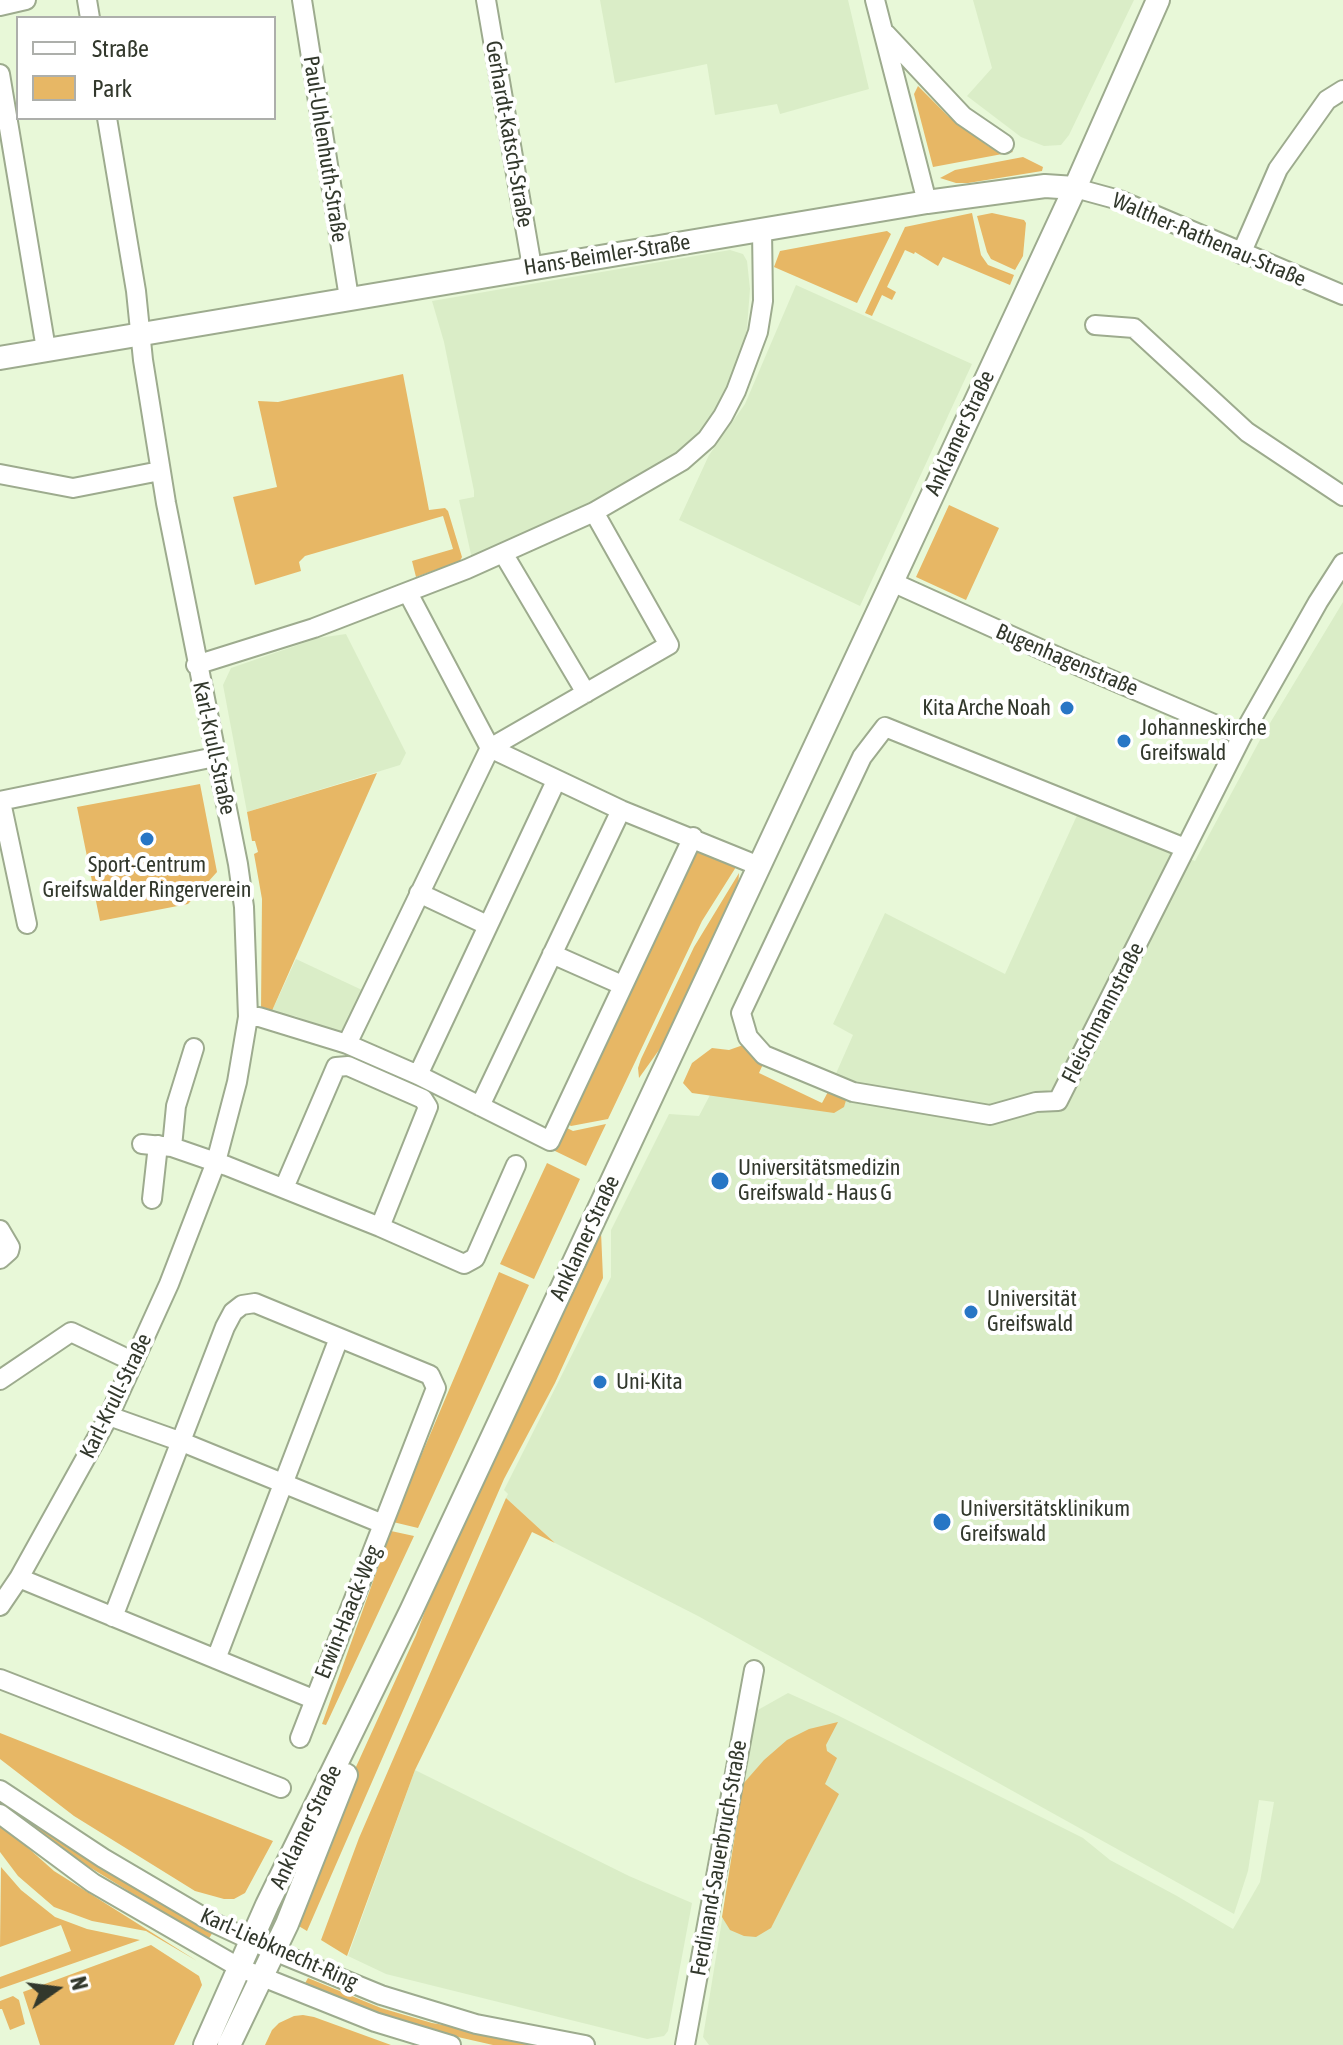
<!DOCTYPE html>
<html>
<head>
<meta charset="utf-8">
<style>
  body { margin:0 }
  #map { position:relative; width:1343px; height:2045px; overflow:hidden; background:#e8f8d8; font-family:"Asap Condensed",sans-serif }
  canvas { display:block }
  .legend { position:absolute; left:16px; top:16px; width:260px; height:104px; box-sizing:border-box; background:#fff; border:2px solid #adafab; margin:0; padding:10px 14px; list-style:none; font-size:24px; color:#32382c }
  .legend li { display:flex; align-items:center; gap:16px; height:40px }
  .legend b { width:40px; border:2px solid #adafab }
  .north { position:absolute; left:16px; top:1949px; width:80px; height:80px; -webkit-text-stroke:6px #fff; paint-order:stroke; rotate:76deg; font-size:22px; font-weight:700; line-height:32px; text-align:center; color:#32382c }
  .north::after { content:''; display:block; margin:auto; width:28px; height:36px; background:#32382c; clip-path:polygon(50% 0,100% 100%,50% 72%,0 100%) }
</style>
</head>
<body>
<div id="map">
<canvas width="1343" height="2045"></canvas>
<ul class="legend">
<li><b style="height:10px;background:#fff"></b>Straße</li>
<li><b style="height:22px;background:#e7b765"></b>Park</li>
</ul>
<div class="north">N</div>
</div>
<script>
const ctx = document.querySelector('canvas').getContext('2d');
ctx.lineJoin = 'round';
function fill(path, color) { ctx.fillStyle = color; ctx.fill(path, 'evenodd'); }
const shape = rows => new Path2D(rows.map(r => 'M' + r).join(''));
function trace(path, color, width, dash) { ctx.strokeStyle = color; ctx.lineWidth = width; ctx.lineCap = dash ? 'butt' : 'round'; ctx.setLineDash(dash || []); ctx.stroke(path); }
function label(font, color, halo, rows, align = 'center') {
  ctx.font = font + ' "Asap Condensed",sans-serif'; ctx.lineWidth = 8; ctx.setLineDash([]); ctx.textBaseline = 'middle'; ctx.strokeStyle = halo; ctx.fillStyle = color; for (const [text, x, y, turn = 0] of rows) {
    ctx.save(); ctx.translate(x, y); ctx.rotate((+turn || 0) * Math.PI / 180); ctx.textAlign = isNaN(turn) ? turn : align; if (halo) ctx.strokeText(text, 0, 0); ctx.fillText(text, 0, 0); ctx.restore();
  }
}
fill(shape([
  [600,0,848,0,869,89,780,114,777,104,715,115,707,64,615,83],
  [973,0,1134,0,1069,135,1061,145,1044,146,1021,137,967,96,992,68],
  [730,250,743,254,747,261,750,289,747,328,735,379,718,410,695,440,678,456,615,491,472,559,459,500,474,497,474,491,444,342,432,301],
  [796,285,972,364,860,606,679,520,709,455,745,404],
  [1343,602,1343,2045,709,2045,703,2037,756,1711,788,1693,837,1715,1083,1838,1110,1860,1177,1896,1233,1929,1260,1882,1274,1802,1259,1800,1248,1871,1234,1914,698,1616,555,1543,506,1498,508,1494,504,1490,611,1277,611,1230,669,1114,699,1116,710,1095,823,1103,853,1035,833,1024,885,913,1005,974,1079,811,1195,861,1261,738],
  [346,634,406,753,400,765,247,812,223,685,231,668,318,638],
  [296,959,362,990,342,1036,295,1016,271,1013],
  [415,1770,629,1876,692,1903,668,2031,664,2036,647,2039,386,1974,348,1956]
]), '#daedc7');
fill(shape([
  [918,86,948,116,988,146,996,150,1009,148,1013,152,933,167,914,94],
  [1023,157,1043,167,1042,171,968,183,956,183,940,178,955,170],
  [972,213,981,255,988,265,1014,275,1010,285,943,257,938,266,915,252,914,254,905,250,887,287,896,292,892,300,882,295,872,316,865,313,905,227],
  [992,213,1024,220,1026,223,1023,256,1015,270,991,259,987,252,977,216],
  [887,231,891,234,857,303,774,267,780,251],
  [403,374,429,510,445,508,448,511,462,557,460,561,416,577,412,561,453,549,443,516,305,556,299,562,301,571,255,585,233,497,277,487,258,401,278,402],
  [949,505,999,528,966,600,916,577],
  [377,773,271,1013,261,1010,262,899,254,854,258,852,255,841,252,841,247,812],
  [200,784,217,872,188,904,100,921,77,807],
  [693,849,736,867,702,921,608,1119,571,1126,564,1122],
  [739,873,738,888,669,1036,639,1078,638,1068,641,1059,694,947],
  [746,1044,764,1062,759,1073,822,1103,829,1090,847,1097,844,1107,834,1113,692,1093,683,1083,692,1063,712,1048,729,1050],
  [606,1124,586,1166,555,1151,555,1146,565,1127,573,1131],
  [547,1163,580,1179,534,1279,500,1264],
  [601,1232,603,1278,555,1383,504,1479,307,1931,297,1925,340,1802,416,1635,443,1563,587,1252],
  [499,1272,529,1285,418,1528,393,1522],
  [506,1498,555,1543,532,1532,415,1770,347,1956,321,1940,359,1838],
  [391,1531,414,1536,326,1725,322,1724],
  [838,1722,826,1745,827,1751,837,1758,825,1784,839,1794,771,1928,756,1937,744,1936,730,1930,722,1917,743,1784,764,1760,787,1740,809,1729],
  [0,1733,273,1841,245,1893,234,1899,224,1899,195,1891,74,1816,0,1759],
  [0,1793,213,1932,208,1940,60,1849,0,1804],
  [0,1823,54,1871,197,1961,146,1931,92,1921,54,1907,18,1876,0,1852],
  [1,1867,21,1890,55,1917,87,1929,140,1940,0,1989,0,1977,71,1951,61,1925,0,1947],
  [151,1945,199,1976,202,1985,174,2045,40,2045,23,1992],
  [308,1978,381,2008,432,2023,561,2045,493,2045,427,2030,375,2014,304,1985],
  [13,1996,19,2000,25,2024,10,2030,2,2009,0,2009,0,2001],
  [303,2015,314,2017,391,2045,265,2045,272,2030,279,2023,294,2016]
]), '#e7b765');
const minor = shape([
  [87,0,90,18],
  [302,0,349,298],
  [486,0,532,267],
  [875,0,927,202],
  [0,6,26,0],
  [886,34,963,116,1004,144],
  [0,74,46,349],
  [1075,188,1119,200,1343,295],
  [1241,254,1278,169,1327,100,1343,90],
  [1095,325,1134,328,1247,432,1343,496],
  [0,474,73,488,160,471],
  [503,553,586,693],
  [892,582,1058,657,1242,736],
  [408,593,490,748],
  [196,665,314,628,467,569,594,512,682,461,707,439,723,416,736,391,758,332,763,301,762,230],
  [490,748,669,645,594,512],
  [490,748,621,810,759,866],
  [0,801,215,757],
  [1,802,27,924],
  [1185,848,885,727,862,757,741,1013,748,1037,764,1055,853,1092,990,1115,1036,1102,1058,1101,1242,736,1318,602,1343,563],
  [419,893,487,925],
  [552,954,622,985],
  [248,1017,259,1017,347,1044,418,1075,550,1141,693,837],
  [347,1044,490,748],
  [418,1075,556,781],
  [480,1106,621,810],
  [142,1144,172,1147,227,1166,380,1227,464,1264,475,1258,516,1165],
  [172,1147,176,1106,194,1048],
  [284,1188,336,1067,348,1066,423,1099,428,1107,380,1227],
  [152,1199,158,1145],
  [0,1230,10,1247,9,1251,0,1259],
  [0,1380,71,1332,134,1362],
  [109,1416,182,1442,383,1524],
  [19,1578,313,1699],
  [0,1606,19,1578,109,1416,169,1284,216,1162,237,1082,248,1017,244,907,238,864,166,503,143,360,136,291,107,118],
  [113,1617,225,1327,233,1312,242,1305,255,1303,430,1375,436,1388,300,1738],
  [216,1659,339,1338],
  [0,1679,281,1788],
  [0,1790,103,1858,210,1921,274,1951,381,1995,476,2024,585,2045],
  [0,1814,93,1883,240,1968,375,2022,451,2045],
  [685,2045,754,1670]
]);
const major = shape([
  [0,358,927,202,1045,186,1075,188],
  [205,2045,267,1905,411,1611,892,582,1075,188,1158,0],
  [229,2045,287,1924,346,1775]
]);
trace(minor, '#9dab8e', 22);
trace(major, '#9dab8e', 26);
trace(minor, '#fff', 18);
trace(major, '#fff', 22);
for (const [x, y, r, color] of [
  [1067,708,8,"#2776c5"],
  [1124,741,8,"#2776c5"],
  [147,839,8,"#2776c5"],
  [720,1181,10,"#2776c5"],
  [971,1312,8,"#2776c5"],
  [600,1382,8,"#2776c5"],
  [942,1522,10,"#2776c5"]
]) { const dot = new Path2D(); dot.arc(x, y, r, 0, 2 * Math.PI); ctx.fillStyle = color; ctx.fill(dot); trace(dot, '#fff', 3); }
label('22px', '#32382c', '#fff', [
  ["Gerhardt-Katsch-Straße",509,134,80],
  ["Paul-Uhlenhuth-Straße",325,149,81],
  ["Walther-Rathenau-Straße",1209,240,23],
  ["Hans-Beimler-Straße",607,255,-9],
  ["Anklamer Straße",960,433,-65],
  ["Bugenhagenstraße",1067,660,23],
  ["Karl-Krull-Straße",214,748,78],
  ["Fleischmannstraße",1103,1013,-63],
  ["Anklamer Straße",585,1238,-65],
  ["Karl-Krull-Straße",116,1396,-64],
  ["Erwin-Haack-Weg",348,1612,-68],
  ["Anklamer Straße",306,1827,-64],
  ["Ferdinand-Sauerbruch-Straße",719,1858,-80],
  ["Karl-Liebknecht-Ring",279,1949,24]
]);
label('22px', '#32382c', '#fff', [
  ["Kita Arche Noah",1051,708,"right"],
  ["Johanneskirche",1140,728],
  ["Greifswald",1140,753],
  ["Sport-Centrum",147,865,"center"],
  ["Greifswalder Ringerverein",147,890,"center"],
  ["Universitätsmedizin",738,1168],
  ["Greifswald - Haus G",738,1193],
  ["Universität",987,1299],
  ["Greifswald",987,1324],
  ["Uni-Kita",616,1382],
  ["Universitätsklinikum",960,1509],
  ["Greifswald",960,1534]
], 'left');
</script>
</body>
</html>
